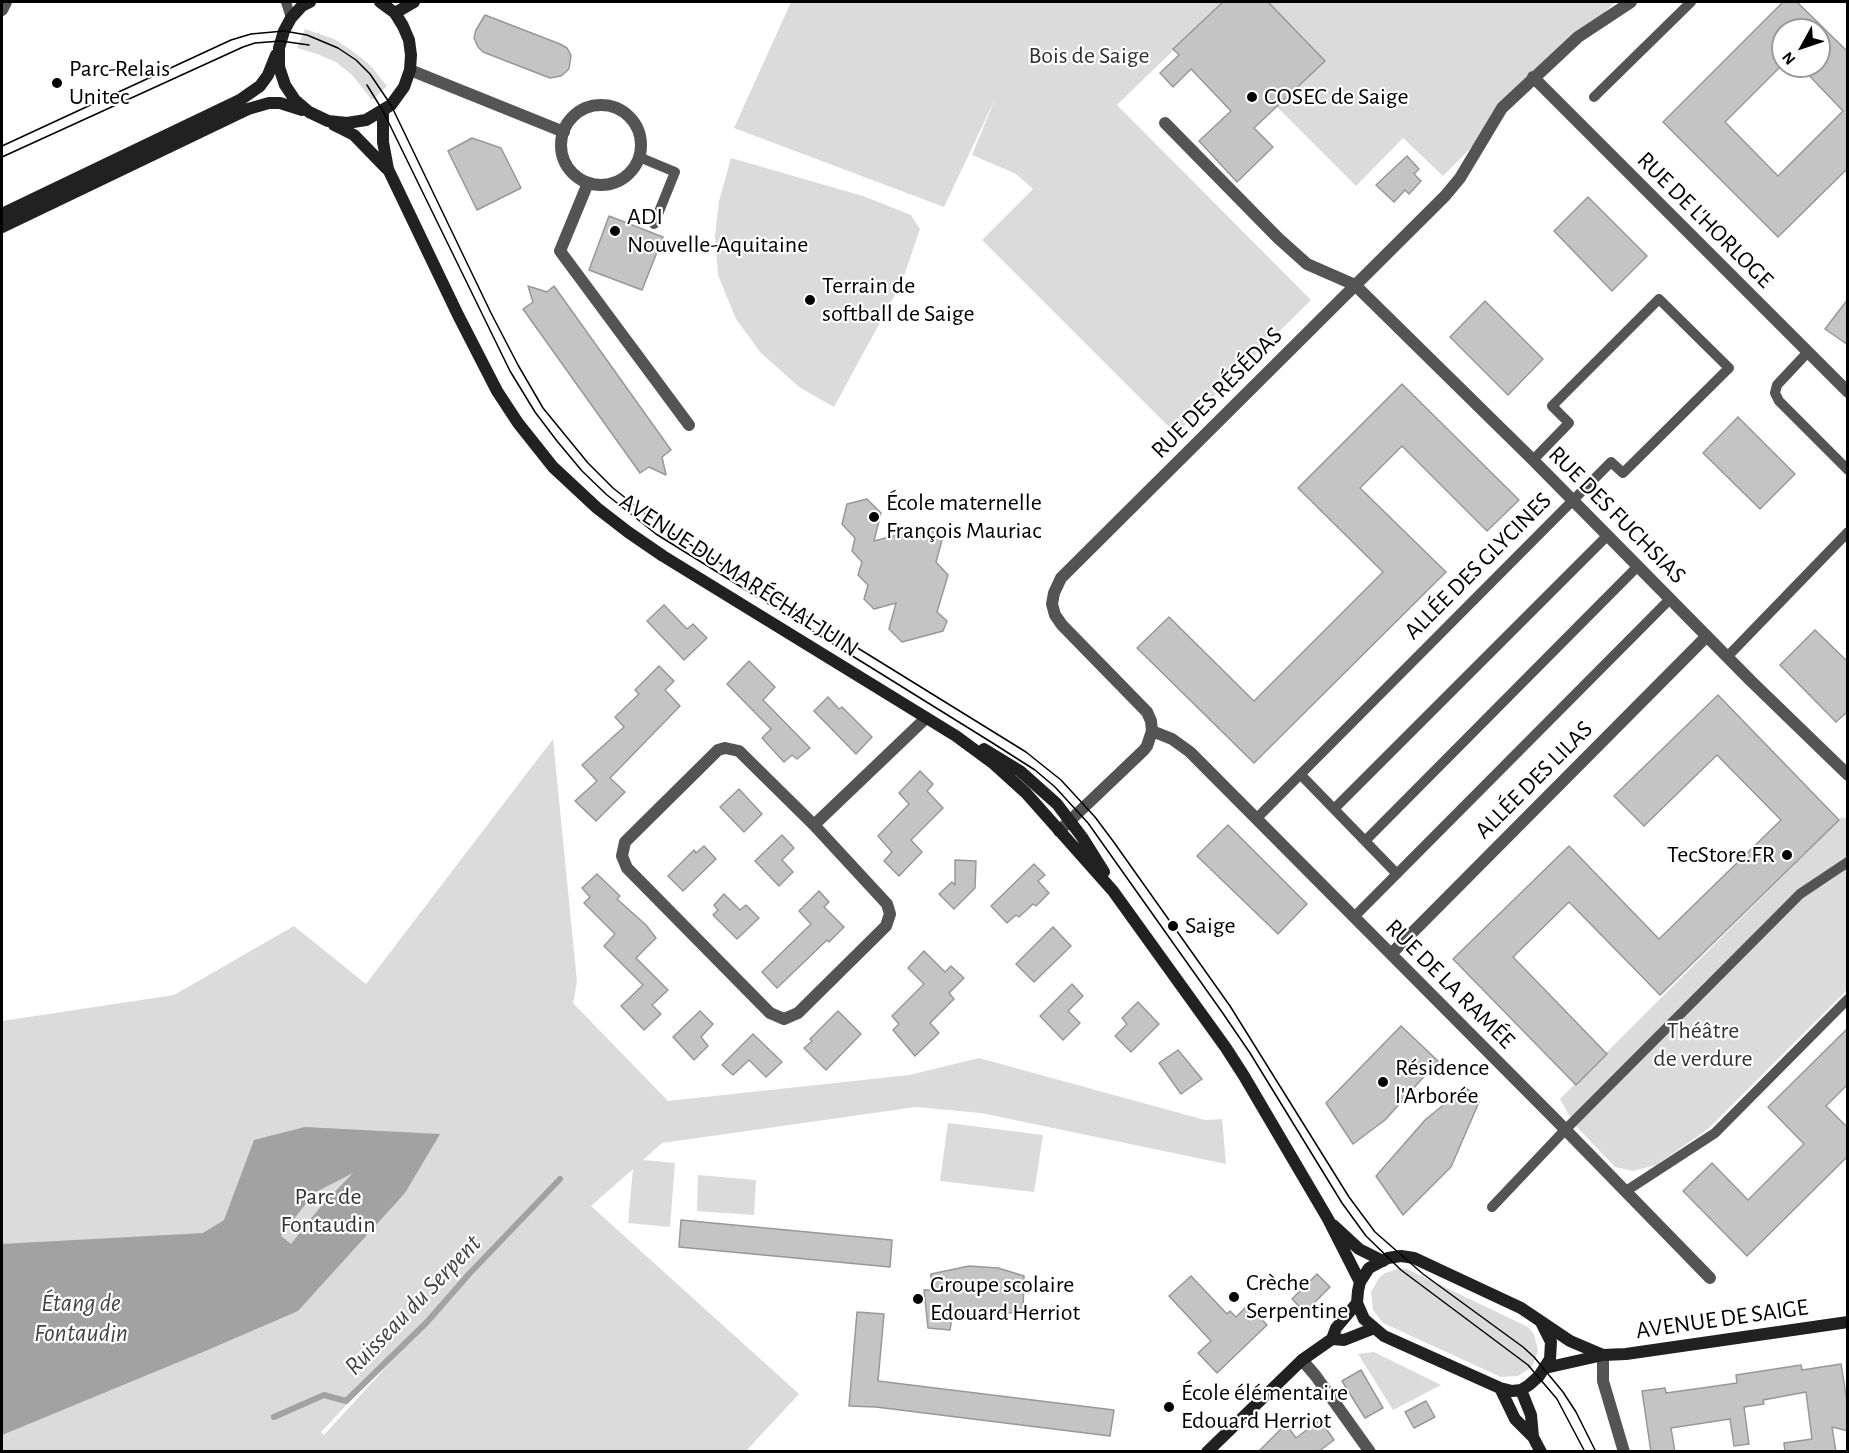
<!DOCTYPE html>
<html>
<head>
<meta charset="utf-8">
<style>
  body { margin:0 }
  #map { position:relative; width:1849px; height:1453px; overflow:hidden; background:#fff; font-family:"Alegreya Sans",sans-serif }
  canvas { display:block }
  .frame { position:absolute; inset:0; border:3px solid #000; pointer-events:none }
  .north { position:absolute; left:1771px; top:18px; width:60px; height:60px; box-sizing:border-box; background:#fff; border:2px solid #999; border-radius:50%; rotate:230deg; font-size:16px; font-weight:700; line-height:24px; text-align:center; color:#000 }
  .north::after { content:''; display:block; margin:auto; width:21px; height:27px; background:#000; clip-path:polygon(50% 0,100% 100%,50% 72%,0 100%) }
</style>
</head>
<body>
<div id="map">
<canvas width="1849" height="1453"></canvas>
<div class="frame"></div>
<div class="north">N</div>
</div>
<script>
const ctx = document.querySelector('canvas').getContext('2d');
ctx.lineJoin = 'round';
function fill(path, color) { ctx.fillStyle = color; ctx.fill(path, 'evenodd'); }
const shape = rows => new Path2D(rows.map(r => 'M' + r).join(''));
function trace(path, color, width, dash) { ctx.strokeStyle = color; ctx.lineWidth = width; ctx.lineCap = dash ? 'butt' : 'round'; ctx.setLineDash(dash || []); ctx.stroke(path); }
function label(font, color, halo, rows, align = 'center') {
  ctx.font = font + ' "Alegreya Sans",sans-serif'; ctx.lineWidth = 4.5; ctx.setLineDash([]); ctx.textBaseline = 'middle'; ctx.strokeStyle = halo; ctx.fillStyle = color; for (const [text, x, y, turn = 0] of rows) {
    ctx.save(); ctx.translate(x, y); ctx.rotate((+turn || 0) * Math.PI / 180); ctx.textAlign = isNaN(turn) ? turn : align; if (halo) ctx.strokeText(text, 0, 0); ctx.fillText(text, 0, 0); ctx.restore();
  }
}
fill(shape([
  [791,2,1223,2,1117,105,1311,300,1176,434,982,240,1033,189,1016,174,972,155,996,97,944,207,734,128],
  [1268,2,1615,2,1443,176,1403,138,1356,186,1277,107,1325,61],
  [305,29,334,39,351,50,369,64,387,86,372,100,353,76,336,62,317,54,297,48],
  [731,158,863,196,911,215,920,229,902,282,834,407,799,387,761,353,736,319,718,275,715,236,719,201],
  [553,739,577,982,573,1003,668,1101,909,1075,979,1058,1205,1120,1222,1119,1226,1164,981,1113,916,1107,662,1143,643,1160,675,1163,670,1227,628,1223,633,1169,591,1206,799,1394,746,1451,2,1452,2,1021,174,995,294,926,366,984],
  [516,1225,324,1435,321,1432],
  [1842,817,1847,819,1847,990,1708,1129,1656,1165,1633,1171,1615,1167,1574,1124,1560,1099],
  [948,1123,1043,1135,1034,1192,940,1181],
  [698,1175,756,1180,754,1215,697,1211],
  [1400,1268,1407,1269,1528,1327,1534,1334,1538,1351,1532,1367,1518,1376,1501,1377,1383,1323,1373,1310,1371,1292,1379,1278,1385,1273],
  [1374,1352,1441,1385,1393,1410,1358,1354]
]), '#dbdbdb');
fill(shape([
  [305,1127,440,1134,405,1193,298,1311,203,1352,2,1435,2,1244,203,1233,224,1220,254,1140],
  [353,1173,321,1206,291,1244,281,1236,314,1193]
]), '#a2a2a2');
trace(shape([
  [274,1417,324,1395,346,1401,427,1322,469,1274,560,1179]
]), '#a2a2a2', 6);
const building = shape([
  [1223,2,1268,2,1325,61,1254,128,1273,147,1237,182,1199,141,1231,111,1191,69,1173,87,1160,73,1179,55,1173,49,1223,2],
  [1783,2,1797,2,1848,52,1848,168,1778,237,1663,122,1783,2],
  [1783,30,1819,30,1819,66,1800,66,1843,111,1778,176,1725,122,1783,64,1783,30],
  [485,15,560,44,567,48,571,55,569,69,561,76,550,78,483,52,478,47,474,38,476,30,485,15],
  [472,138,501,148,521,188,477,210,448,151,472,138],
  [1407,156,1419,169,1414,174,1421,181,1409,194,1405,190,1394,202,1376,185,1407,156],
  [1588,197,1647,256,1612,291,1554,231,1588,197],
  [609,216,663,237,642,290,589,270,609,216],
  [528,286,547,292,554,286,671,450,662,457,666,475,649,467,640,473,523,309,533,302,528,286],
  [1848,299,1848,345,1825,329,1848,299],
  [1485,301,1543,359,1508,395,1450,337,1485,301],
  [1402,384,1519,500,1487,531,1402,446,1360,488,1446,572,1254,763,1137,648,1169,617,1254,701,1383,572,1298,488,1402,384],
  [1738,417,1795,474,1760,509,1703,453,1738,417],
  [867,499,881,513,874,541,901,534,904,537,932,530,942,540,936,562,948,575,937,612,947,621,943,631,902,642,889,629,896,603,874,609,864,599,868,585,858,575,862,562,852,551,855,538,842,524,847,504,867,499],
  [664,605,687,629,693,624,707,638,684,660,647,621,664,605],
  [1815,630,1848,662,1848,711,1836,722,1780,665,1815,630],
  [749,661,775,687,763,700,810,748,797,759,792,755,784,762,762,738,771,729,727,684,749,661],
  [659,666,674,681,665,690,680,706,610,778,625,792,596,821,575,801,597,781,582,765,624,727,615,717,639,694,635,690,659,666],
  [1718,695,1839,820,1660,995,1569,902,1513,957,1607,1054,1576,1085,1453,959,1569,846,1659,939,1781,820,1717,755,1644,826,1614,796,1718,695],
  [828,697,839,709,842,707,872,737,856,754,814,711,828,697],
  [920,771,933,784,927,791,943,808,911,840,922,852,899,876,884,861,892,852,878,836,909,804,899,793,920,771],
  [739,789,762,814,744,832,720,807,739,789],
  [1228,825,1307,904,1278,934,1197,856,1228,825],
  [782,835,794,848,782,860,793,872,779,886,755,861,782,835],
  [704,846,716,859,683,891,668,876,694,850,696,853,704,846],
  [955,860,976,861,975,888,954,909,939,894,952,882,955,885,955,860],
  [1034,864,1045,875,1038,881,1049,893,1036,906,1033,904,1019,917,1016,915,1007,923,991,906,1034,864],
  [597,874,620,896,617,899,646,925,656,938,636,958,668,990,652,1005,661,1014,644,1030,621,1006,643,985,604,946,615,934,584,903,590,897,582,888,597,874],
  [819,891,829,902,824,907,844,927,829,942,827,940,777,988,762,972,811,924,799,911,819,891],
  [724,894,740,910,746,905,759,918,737,939,713,915,718,910,714,905,724,894],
  [1053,927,1071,946,1034,982,1016,964,1053,927],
  [924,951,945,972,951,966,964,978,949,993,954,999,930,1023,939,1033,915,1056,893,1030,899,1024,892,1016,924,984,908,968,924,951],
  [1072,984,1083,996,1068,1011,1080,1023,1063,1040,1040,1016,1072,984],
  [1138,1002,1159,1024,1131,1052,1115,1036,1127,1024,1122,1018,1138,1002],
  [700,1011,713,1024,701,1037,708,1046,694,1060,673,1037,700,1011],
  [838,1011,861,1034,826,1070,804,1048,812,1041,810,1039,838,1011],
  [1401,1026,1438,1061,1385,1120,1353,1144,1326,1103,1401,1026],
  [1848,1028,1848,1084,1826,1106,1848,1128,1848,1156,1747,1256,1683,1191,1712,1163,1748,1200,1804,1144,1768,1107,1848,1028],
  [753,1034,782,1062,766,1077,749,1060,733,1075,722,1065,753,1034],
  [1178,1050,1202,1079,1181,1094,1159,1063,1178,1050],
  [1466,1087,1479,1102,1451,1167,1403,1215,1376,1176,1426,1119,1466,1087],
  [681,1220,892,1240,890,1267,679,1247,681,1220],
  [969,1266,998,1268,1024,1276,1023,1312,952,1317,950,1330,928,1328,924,1290,931,1290,931,1274,969,1266],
  [1317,1274,1330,1287,1305,1312,1292,1299,1317,1274],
  [1191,1276,1227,1314,1230,1311,1236,1317,1248,1305,1267,1325,1217,1373,1198,1353,1211,1341,1169,1296,1191,1276],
  [857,1312,884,1314,878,1381,1114,1410,1110,1436,876,1407,849,1406,857,1312],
  [1841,1364,1848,1407,1848,1431,1832,1427,1836,1452,1785,1452,1784,1443,1812,1439,1806,1392,1763,1400,1764,1404,1744,1407,1749,1444,1734,1446,1730,1419,1671,1428,1675,1452,1651,1452,1642,1391,1665,1388,1666,1393,1702,1388,1737,1383,1736,1375,1801,1365,1802,1370,1841,1364],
  [1361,1370,1383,1408,1365,1418,1342,1381,1361,1370],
  [1426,1401,1435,1417,1414,1428,1405,1412,1426,1401],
  [1320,1420,1334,1440,1318,1452,1258,1452,1286,1424,1296,1438,1320,1420]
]);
fill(building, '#c4c4c4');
trace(building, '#989898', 1.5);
trace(shape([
  [286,2,291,18],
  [1594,97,1691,2],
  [639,157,675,172,654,224],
  [1807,353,1777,385,1775,393,1779,401,1848,470],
  [1727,657,1848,532],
  [1301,775,1397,874],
  [1334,809,1608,535],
  [1256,819,1611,462,1623,473,1729,368,1659,299,1552,406,1569,423,1533,460],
  [1365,841,1638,566],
  [1354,917,1670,599],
  [1626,1191,1715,1133,1848,999],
  [1492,1207,1565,1130,1800,894,1848,862]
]), '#545454', 10);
trace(shape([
  [2,10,6,2],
  [410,70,564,132],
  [1533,77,1848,392],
  '561 145a40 40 0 1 1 80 0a40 40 0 1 1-80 0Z',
  [1165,123,1278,238,1307,264,1355,285,1533,460,1751,681,1848,775],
  [588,183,560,251,689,425],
  [1152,731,1172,739,1190,752,1554,1118,1710,1278],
  [725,748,739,751,814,825,887,904,890,914,886,926,798,1013,784,1019,770,1013,627,868,622,856,625,842,718,750,725,748],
  [814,825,926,718],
  [1059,831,1144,750,1147,746,1152,731,1151,721,1147,712,1062,625,1055,615,1052,604,1054,593,1061,578,1445,196,1460,178,1502,108,1578,37,1631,2],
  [1391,954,1707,636],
  [1603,1355,1603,1381,1624,1452],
  [1302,1360,1315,1375,1370,1452]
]), '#545454', 12);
trace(shape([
  [310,2,302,6,291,18,284,31,279,48,279,67,285,85,295,100,309,112,328,121,347,123,366,120,391,105,404,87,410,70,411,55,409,40,403,26,395,13,380,2],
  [395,13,414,2],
  [383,111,383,142,388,169,458,315,497,391,518,423,553,467,597,508,628,532,663,556,956,736,994,764,1026,793,1113,891,1226,1048,1244,1076,1328,1219,1360,1282],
  [334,125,354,135,387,169],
  [2,214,240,100,260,86,268,75,276,55],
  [2,227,248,109,269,103,280,103,302,110],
  [984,749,1020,771,1057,804,1082,837,1104,872],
  [1333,1225,1359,1249,1383,1261],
  [1541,1322,1551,1342,1550,1359,1539,1376,1529,1385,1521,1390,1512,1391,1500,1388,1384,1336,1364,1319,1357,1303,1358,1291,1360,1282,1369,1268,1388,1258,1401,1256,1414,1258,1521,1308,1570,1341,1603,1355],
  [1332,1339,1344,1340,1372,1329],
  [1545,1368,1603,1355,1626,1354,1848,1322],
  [1500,1388,1515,1419,1533,1437,1541,1452],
  [1521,1390,1531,1415,1533,1437],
  [1207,1452,1302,1360,1332,1339,1336,1328,1357,1303]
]), '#212121', 12);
trace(shape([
  [367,85,383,111,510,371,535,412,557,441,582,471,607,495,656,534,991,742,1035,770,1055,787,1088,823,1222,1012,1250,1053,1342,1203,1366,1236,1401,1270,1528,1365,1557,1399,1585,1452],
  [2,146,231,40,251,34,284,31,307,35,338,48,356,60,370,74,391,105,491,313,518,365,543,408,588,463,613,488,662,527,1026,752,1061,780,1095,817,1113,841,1230,1006,1349,1197,1375,1232,1423,1274,1523,1347,1534,1357,1563,1392,1576,1412,1596,1452],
  [2,157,243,47,255,43,281,41,309,45]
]), '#000', 1.5);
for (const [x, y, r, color] of [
  [57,83,6,"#000"],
  [1252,97,6,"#000"],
  [615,231,6,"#000"],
  [810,300,6,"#000"],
  [874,517,6,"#000"],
  [1787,855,6,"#000"],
  [1173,926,6,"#000"],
  [1383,1082,6,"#000"],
  [1234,1297,6,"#000"],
  [918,1299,6,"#000"],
  [1169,1407,6,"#000"]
]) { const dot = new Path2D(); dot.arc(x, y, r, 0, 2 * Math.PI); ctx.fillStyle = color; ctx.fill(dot); trace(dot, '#fff', 2); }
label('24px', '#323232', '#fff', [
  ["Bois de Saige",1089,56],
  ["Théâtre",1703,1031],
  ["de verdure",1703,1059],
  ["Parc de",328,1197],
  ["Fontaudin",328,1225]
]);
label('24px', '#000', '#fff', [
  ["Parc-Relais",69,69],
  ["Unitec",69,97],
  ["COSEC de Saige",1264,97],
  ["ADI",627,217],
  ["Nouvelle-Aquitaine",627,245],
  ["Terrain de",822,286],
  ["softball de Saige",822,314],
  ["École maternelle",886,503],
  ["François Mauriac",886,531],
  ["TecStore.FR",1775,855,"right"],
  ["Saige",1185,926],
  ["Résidence",1395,1068],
  ["l'Arborée",1395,1096],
  ["Crèche",1246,1283],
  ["Serpentine",1246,1311],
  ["Groupe scolaire",930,1285],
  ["Edouard Herriot",930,1313],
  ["École élémentaire",1181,1393],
  ["Edouard Herriot",1181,1421]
], 'left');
label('24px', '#000', '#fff', [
  ["RUE DE L'HORLOGE",1705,220,45],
  ["RUE DES RÉSÉDAS",1217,393,-45],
  ["RUE DES FUCHSIAS",1617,515,45],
  ["ALLÉE DES GLYCINES",1478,566,-45],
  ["AVENUE DU MARÉCHAL JUIN",739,575,33],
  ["ALLÉE DES LILAS",1534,780,-45],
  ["RUE DE LA RAMÉE",1450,984,45],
  ["AVENUE DE SAIGE",1722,1319,-8]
]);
label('italic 26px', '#434343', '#fff', [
  ["Étang de",81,1303],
  ["Fontaudin",81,1333],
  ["Ruisseau du Serpent",413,1305,-46]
]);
</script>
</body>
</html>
